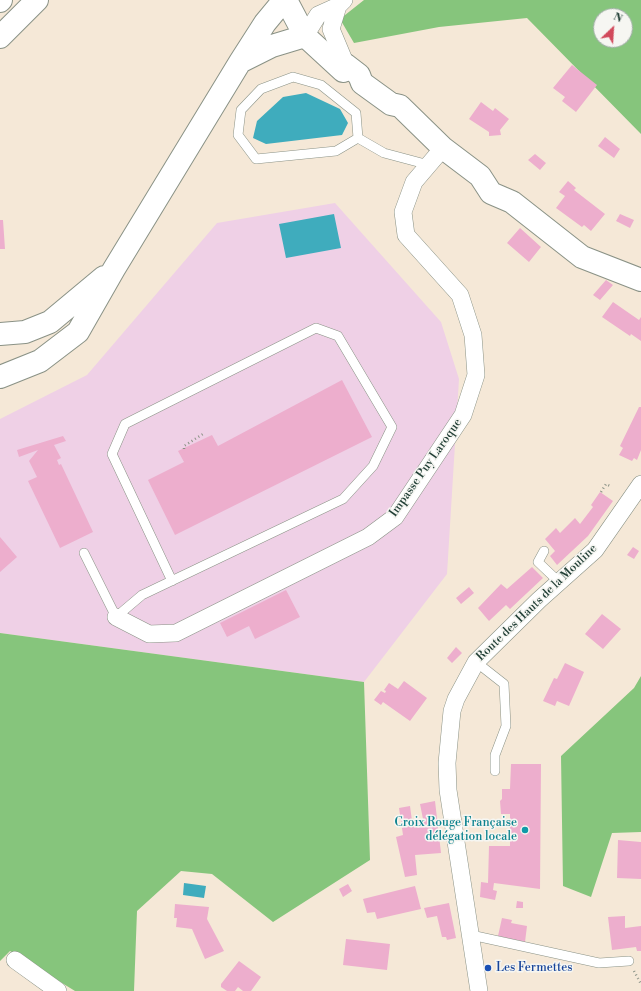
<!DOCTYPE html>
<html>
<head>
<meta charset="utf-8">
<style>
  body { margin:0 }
  #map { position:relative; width:641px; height:991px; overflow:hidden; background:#f5e8d7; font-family:"Libre Bodoni",serif }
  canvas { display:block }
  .north { position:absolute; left:593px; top:8px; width:40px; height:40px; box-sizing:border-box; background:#f6f6f2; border:1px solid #a0aca6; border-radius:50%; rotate:25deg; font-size:11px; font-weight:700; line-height:16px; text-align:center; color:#1f3d34 }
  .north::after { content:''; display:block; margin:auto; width:14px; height:18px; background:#d1495b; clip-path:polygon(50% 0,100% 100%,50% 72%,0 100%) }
</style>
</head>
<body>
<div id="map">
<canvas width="641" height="991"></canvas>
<div class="north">N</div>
</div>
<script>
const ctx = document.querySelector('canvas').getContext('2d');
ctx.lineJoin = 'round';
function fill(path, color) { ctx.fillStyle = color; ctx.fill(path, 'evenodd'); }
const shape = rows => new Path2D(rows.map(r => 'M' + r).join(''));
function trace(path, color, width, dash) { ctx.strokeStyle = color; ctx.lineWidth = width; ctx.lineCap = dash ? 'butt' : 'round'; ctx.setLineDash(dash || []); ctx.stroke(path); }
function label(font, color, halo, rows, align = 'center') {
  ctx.font = font + ' "Libre Bodoni",serif'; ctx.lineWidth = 3; ctx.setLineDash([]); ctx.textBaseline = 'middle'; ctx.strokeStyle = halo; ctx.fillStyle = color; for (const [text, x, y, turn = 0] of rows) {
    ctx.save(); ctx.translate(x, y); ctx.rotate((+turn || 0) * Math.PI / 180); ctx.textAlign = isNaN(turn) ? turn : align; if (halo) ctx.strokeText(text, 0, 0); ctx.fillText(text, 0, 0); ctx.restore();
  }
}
fill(shape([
  [335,203,441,322,459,379,447,574,364,682,0,633,0,419,87,375,217,223]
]), '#efd0e6');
fill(shape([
  [364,0,641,0,641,134,527,18,439,27,354,43,340,19],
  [601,16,625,16,625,40,601,40],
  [0,633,364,682,370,860,273,922,212,874,181,871,137,911,134,991,75,991,10,951,0,961],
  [641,676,641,832,612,833,591,897,563,886,561,756,634,688]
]), '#86c57c');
fill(shape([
  [306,93,340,109,348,123,342,135,266,144,253,138,257,121,283,97],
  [334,214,341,248,286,258,279,224],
  [184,883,206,886,204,898,183,895]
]), '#3facbd');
fill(shape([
  [572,65,597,85,576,112,562,101,565,97,553,88],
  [481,102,493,111,495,108,509,119,500,130,501,135,489,136,489,132,469,119],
  [605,137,620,149,614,158,598,146],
  [535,154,546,163,540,170,528,160],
  [568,181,576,188,574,190,605,214,591,231,584,225,582,227,556,208,565,196,559,192],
  [620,214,634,220,630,228,616,221],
  [0,220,3,220,5,249,0,249],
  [520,228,541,247,529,262,507,243],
  [606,280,613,285,600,300,593,295],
  [613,302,639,320,641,317,641,341,631,334,630,336,602,317],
  [342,380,372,437,175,535,148,480,184,462,178,451,212,435,218,446],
  [639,407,641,407,641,450,637,460,634,458,632,461,619,455,623,448,620,446],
  [63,436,66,441,54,445,61,458,57,460,59,465,61,464,93,532,60,548,28,481,37,477,29,461,38,450,19,457,17,450],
  [600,492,613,501,588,536,557,565,550,556,555,551,545,539,556,528,560,533,575,518,580,524,593,507,591,505],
  [0,537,17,557,0,572],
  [633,547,639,551,634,559,627,555],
  [532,567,543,578,510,609,506,605,489,621,478,608,501,584,507,589],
  [469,587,474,593,461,604,456,598],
  [286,590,300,617,255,639,249,626,227,637,220,623],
  [602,614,621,629,603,649,585,634],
  [456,647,462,653,452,663,447,658],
  [565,663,584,672,569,706,557,701,555,706,543,701,554,678,557,679],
  [404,681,427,698,410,721,383,702,381,705,374,700,381,691,385,693,386,691,384,690,389,683,398,689],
  [511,764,541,764,540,889,494,883,493,890,497,891,495,900,480,897,481,882,488,883,489,846,510,846,510,814,501,814,500,801,502,799,502,789,510,789],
  [435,801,441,853,415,855,417,875,405,877,396,837,403,835,399,808,410,806,412,821,423,819,420,804],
  [618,840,641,842,641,879,617,878],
  [348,884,352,891,343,897,339,889],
  [415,886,421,909,377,919,375,912,367,913,363,899],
  [517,901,523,902,523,908,516,908],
  [449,903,456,938,447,940,446,937,442,937,437,916,427,918,424,908],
  [175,904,209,907,207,919,224,951,205,959,192,929,176,927,177,918,174,918],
  [625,916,625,928,641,926,641,951,637,951,636,947,612,950,608,917],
  [502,918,512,920,511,923,527,926,525,942,498,936],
  [346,939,390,944,387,970,343,965],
  [239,961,261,977,251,991,243,991,238,987,235,991,227,991,221,987,221,984]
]), '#edaecd');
const lane = shape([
  [358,138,356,113,321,85,293,77,261,89,241,110,238,135,256,159,336,151,358,138,384,153,429,165],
  [544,551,538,562,559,582],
  [84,553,116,617,142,595,343,499,373,466,392,427,338,336,316,328,125,424,112,454,172,581],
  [476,662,504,684,506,726,495,755,495,771],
  [471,935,599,963,629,961]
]);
const street = shape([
  [344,0,338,6,331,29,346,65],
  [305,36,318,15,338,6],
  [116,617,149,634,176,633,368,537,395,517,463,415,476,375,473,335,460,295,406,235,403,212,414,182,443,148],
  [15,960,58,991],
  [479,991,448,790,447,763,452,711,456,699,476,662,539,600,595,550,641,484]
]);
const secondary = shape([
  [286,0,305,36,343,71],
  [333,60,346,65,359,75,362,83,391,104,400,106,443,148,480,176,491,193,512,202,582,257,641,280]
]);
const highway = shape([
  [0,1,1,0],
  [0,37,37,0],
  [240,62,272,46,305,36],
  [0,334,25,332,50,322,104,277],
  [0,377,40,361,78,332,114,269,240,62,265,23,284,0]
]);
trace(lane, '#8a9286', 10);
trace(street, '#8a9286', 18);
trace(secondary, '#8a9286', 24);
trace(highway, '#8a9286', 24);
trace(shape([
  [184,449,184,446,203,434],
  [601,492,606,484,610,486],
  [634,971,641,984]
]), '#8a9286', 2.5, [1, 3]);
trace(lane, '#fff', 9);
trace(street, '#fff', 17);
trace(secondary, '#fff', 22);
trace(highway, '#fff', 22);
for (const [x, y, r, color] of [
  [525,830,4,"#0f9aa8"],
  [488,968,4,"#1a4fb4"]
]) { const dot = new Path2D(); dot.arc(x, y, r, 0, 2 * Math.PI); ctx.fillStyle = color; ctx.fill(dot); trace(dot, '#f6f6f2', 1.5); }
label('12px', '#1f3d34', '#f6f6f2', [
  ["Impasse Puy Laroque",426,468,-55],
  ["Route des Hauts de la Mouline",537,603,-44]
]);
label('12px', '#0d838f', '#f6f6f2', [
  ["Croix Rouge Française",517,823],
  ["délégation locale",517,837]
], 'right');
label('12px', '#164399', '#f6f6f2', [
  ["Les Fermettes",496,968]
], 'left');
</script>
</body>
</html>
